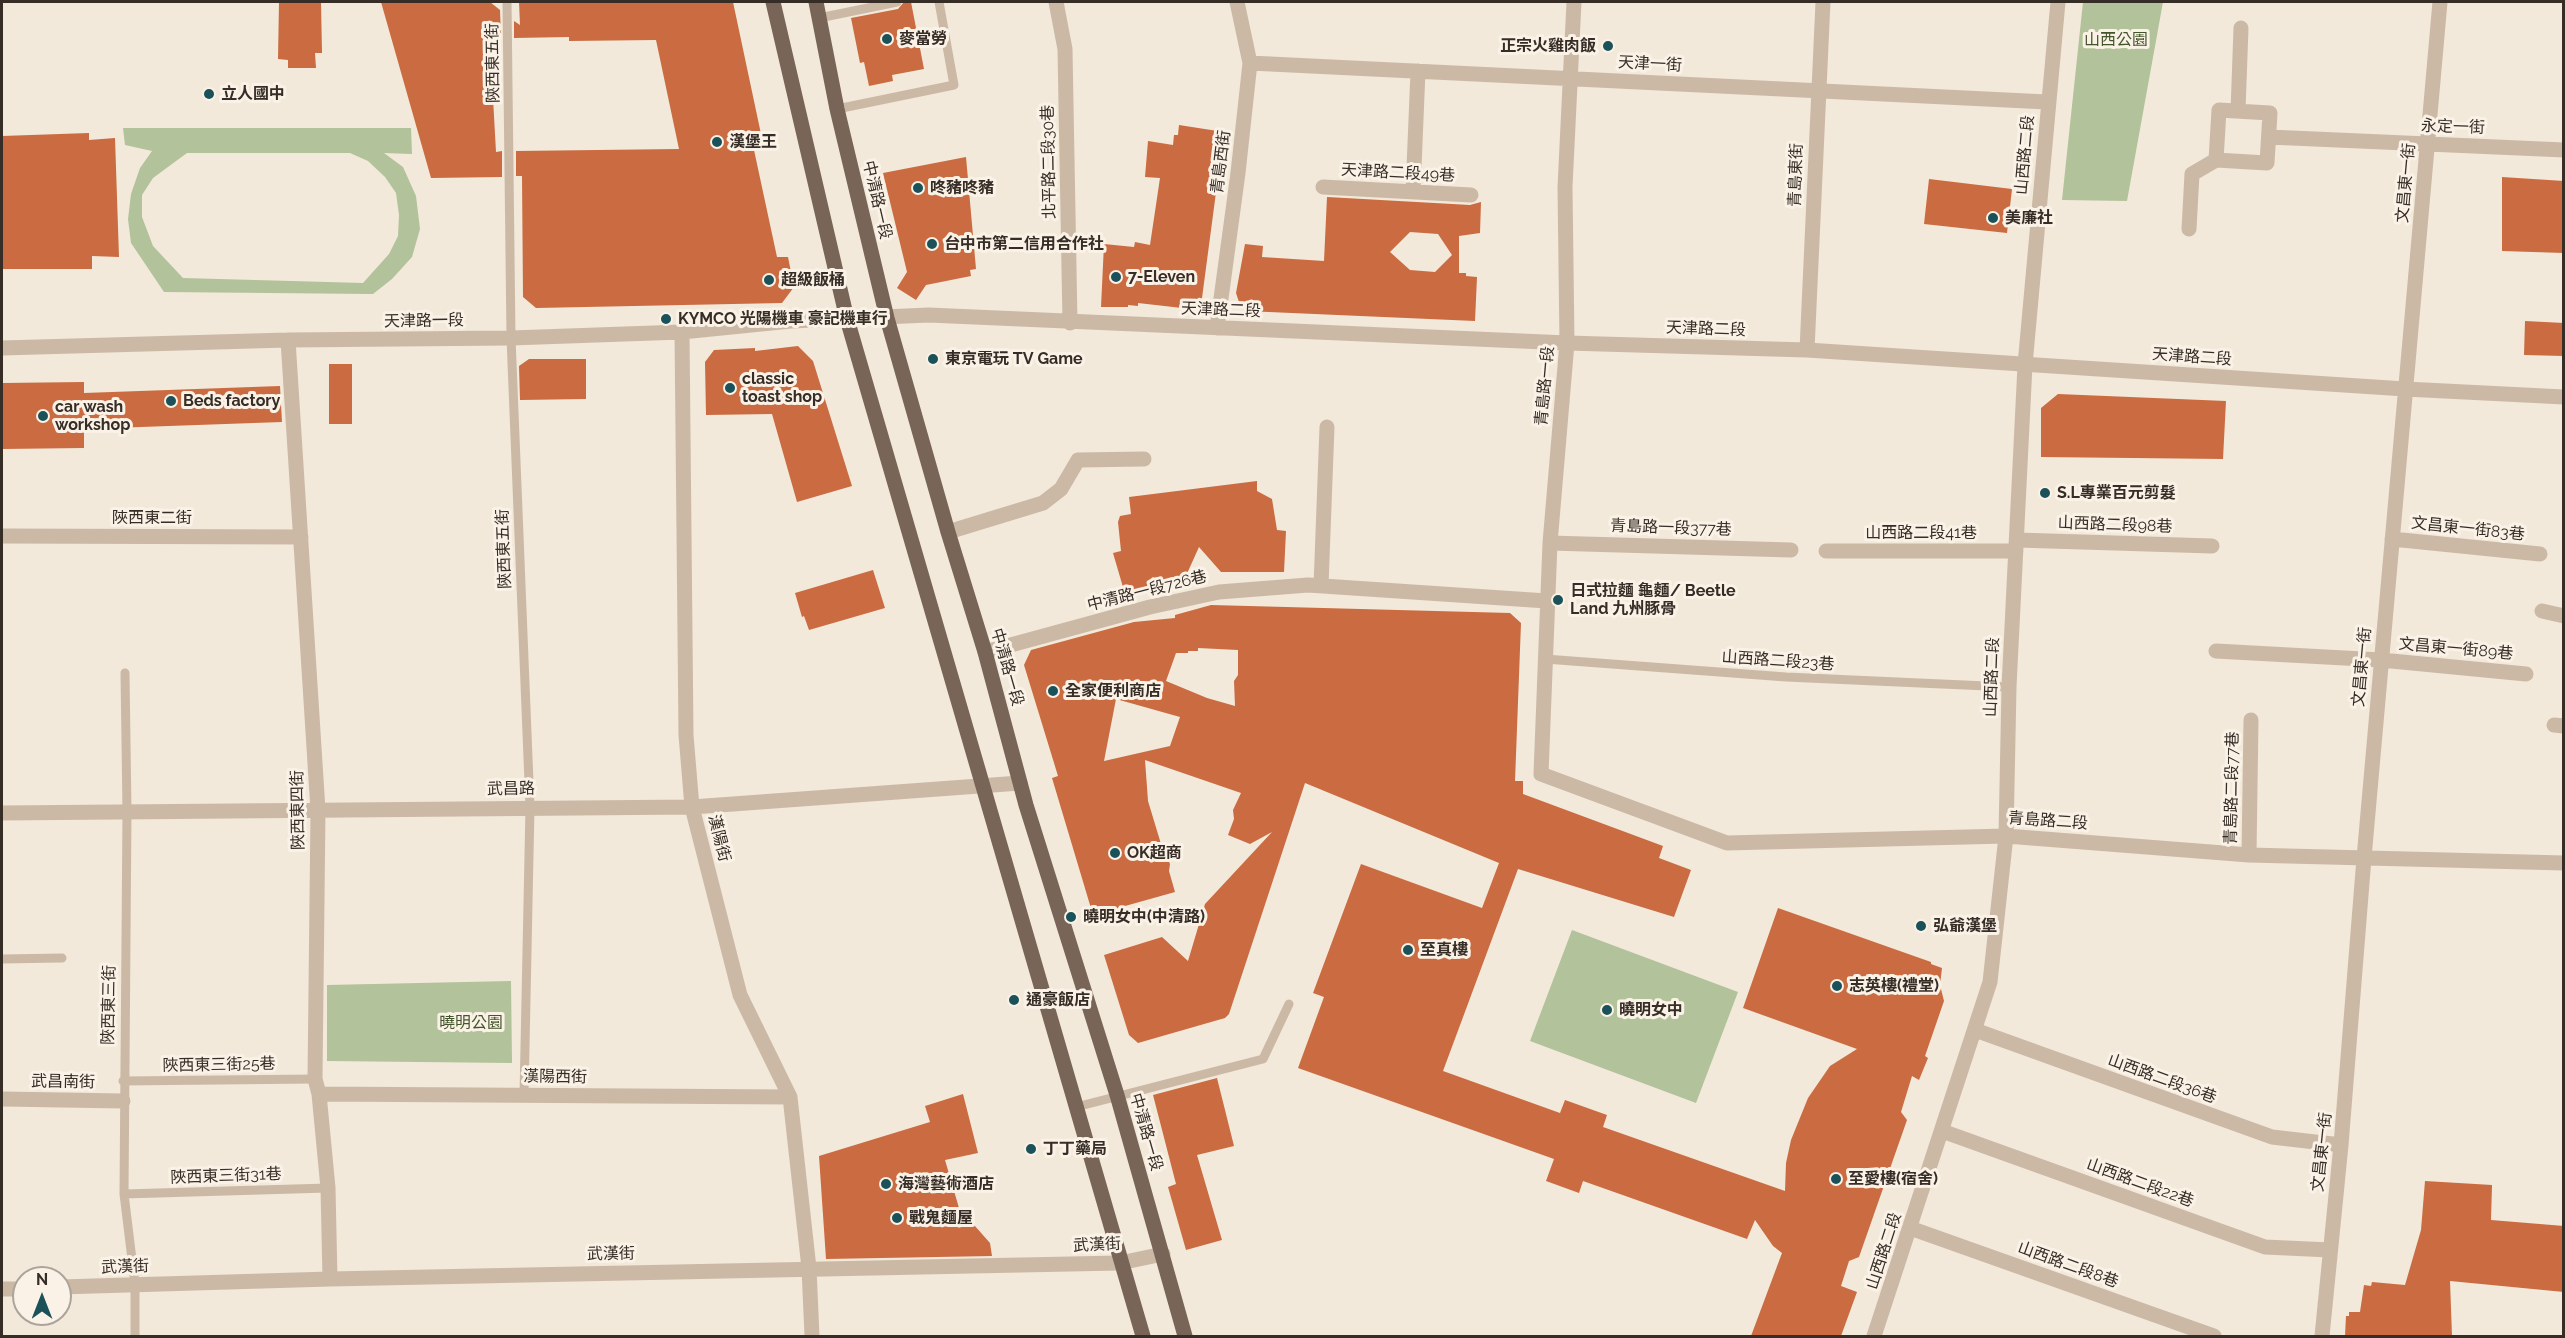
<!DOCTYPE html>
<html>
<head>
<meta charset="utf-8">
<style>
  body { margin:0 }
  #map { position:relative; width:2565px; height:1338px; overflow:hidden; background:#f2e9da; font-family:Raleway,sans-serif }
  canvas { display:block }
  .frame { position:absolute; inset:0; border:3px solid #362d27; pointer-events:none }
  .north { position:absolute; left:12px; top:1266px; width:60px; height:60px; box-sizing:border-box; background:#faf2e6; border:2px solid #aca39a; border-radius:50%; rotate:0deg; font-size:16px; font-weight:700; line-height:24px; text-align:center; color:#362d27 }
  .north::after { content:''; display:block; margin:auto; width:21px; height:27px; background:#1b5159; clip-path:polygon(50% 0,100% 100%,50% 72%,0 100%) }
</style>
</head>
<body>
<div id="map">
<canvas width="2565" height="1338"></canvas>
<div class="frame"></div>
<div class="north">N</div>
</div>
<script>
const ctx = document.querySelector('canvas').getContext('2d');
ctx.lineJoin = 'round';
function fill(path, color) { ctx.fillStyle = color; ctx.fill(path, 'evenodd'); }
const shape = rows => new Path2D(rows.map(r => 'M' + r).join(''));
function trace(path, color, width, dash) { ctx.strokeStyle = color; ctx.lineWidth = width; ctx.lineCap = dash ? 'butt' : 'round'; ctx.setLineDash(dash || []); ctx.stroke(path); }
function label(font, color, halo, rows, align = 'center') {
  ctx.font = font + ' Raleway,"Noto Sans TC",sans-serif'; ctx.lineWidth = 6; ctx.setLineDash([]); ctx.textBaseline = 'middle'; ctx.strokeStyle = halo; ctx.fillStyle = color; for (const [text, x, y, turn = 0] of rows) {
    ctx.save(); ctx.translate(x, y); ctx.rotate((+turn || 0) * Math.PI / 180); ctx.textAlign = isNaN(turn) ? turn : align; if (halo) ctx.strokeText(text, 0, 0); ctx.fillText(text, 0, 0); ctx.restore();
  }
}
fill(shape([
  [2083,2,2163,2,2127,201,2062,200],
  [123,128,411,128,412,154,384,153,403,167,416,196,420,229,412,257,392,279,373,294,164,292,131,243,128,219,131,194,140,168,152,151,125,145],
  [187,153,350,153,368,161,385,177,396,193,399,215,398,236,389,254,363,283,183,278,153,246,142,217,142,195,153,178],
  [1572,930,1738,992,1696,1103,1530,1041],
  [511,981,512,1063,327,1061,327,985]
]), '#b2c29a');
fill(shape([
  [279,2,321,2,322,53,315,53,316,68,288,68,288,60,278,59],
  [381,2,490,2,500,10,501,38,493,38,493,98,496,152,502,151,502,177,431,178],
  [519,2,733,2,761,134,751,136,777,257,788,257,794,287,782,303,536,308,523,297,522,176,516,176,516,151,679,149,656,40,569,41,569,37,514,38,514,21,520,25],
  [904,2,911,2,924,69,892,75,893,81,869,86,864,62,860,63,851,18,898,9],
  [1179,125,1224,132,1202,298,1193,303,1188,302,1188,306,1183,306,1182,308,1138,303,1138,306,1128,305,1128,307,1101,307,1104,244,1134,247,1135,242,1150,245,1160,178,1145,177,1148,141,1173,145,1174,135,1178,135],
  [89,133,89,140,115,138,119,257,92,256,92,269,2,269,2,136],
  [966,157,976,269,970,270,971,276,926,285,916,300,897,288,907,272,883,173],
  [2502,177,2564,181,2564,253,2502,251],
  [1929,179,2012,189,2007,233,1924,224],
  [1327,197,1470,205,1481,202,1480,233,1459,236,1459,273,1466,273,1466,276,1477,277,1475,321,1246,311,1239,302,1236,293,1245,244,1263,246,1262,257,1324,261],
  [1410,232,1438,234,1452,255,1435,272,1410,270,1390,252],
  [2525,321,2564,323,2564,356,2524,355],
  [798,346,813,361,852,486,797,502,772,414,706,415,705,362,714,350,755,348,755,351],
  [529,359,586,359,586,399,520,400,519,366],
  [329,364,352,364,352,424,329,424],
  [84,382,84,393,280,386,282,422,84,429,84,448,2,449,2,383],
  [2058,394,2226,401,2223,459,2041,457,2041,408],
  [1257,481,1257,491,1272,499,1277,530,1286,531,1284,572,1221,572,1199,547,1185,578,1125,594,1113,553,1121,551,1118,522,1120,516,1131,514,1129,497],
  [873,570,885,608,809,630,804,616,802,617,795,593],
  [1211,605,1510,613,1521,623,1515,781,1523,781,1523,794,1663,846,1659,858,1691,870,1674,917,1518,869,1443,1071,1560,1113,1565,1100,1607,1115,1603,1127,1785,1191,1786,1163,1791,1140,1808,1098,1830,1066,1857,1049,1743,1008,1778,908,1931,962,1931,964,1942,968,1940,985,1944,1001,1925,1056,1928,1058,1919,1080,1912,1076,1901,1112,1907,1120,1859,1257,1849,1261,1841,1286,1857,1292,1841,1336,1751,1336,1782,1253,1773,1246,1755,1220,1747,1239,1583,1181,1579,1193,1546,1181,1554,1159,1298,1068,1324,997,1313,993,1361,864,1482,908,1499,863,1305,783,1229,1014,1225,1018,1138,1043,1129,1035,1104,955,1162,937,1188,961,1205,904,1272,832,1250,844,1228,835,1234,819,1233,810,1241,793,1145,760,1148,801,1161,844,1170,864,1169,871,1175,892,1093,915,1052,778,1058,776,1024,665,1031,650,1134,622,1175,618,1175,615],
  [1198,648,1238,650,1238,675,1234,681,1235,706,1207,698,1166,681,1176,653,1188,653,1188,651,1198,651],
  [1116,699,1180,717,1170,746,1104,761],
  [1217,1078,1234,1146,1197,1155,1222,1240,1186,1250,1168,1187,1176,1184,1153,1095],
  [963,1094,978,1153,945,1160,959,1208,990,1243,992,1256,826,1259,819,1156,930,1122,925,1106],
  [2425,1181,2492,1185,2491,1220,2564,1226,2564,1292,2450,1281,2452,1336,2345,1336,2346,1316,2349,1316,2349,1312,2360,1312,2364,1285,2371,1286,2372,1282,2405,1285,2421,1230]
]), '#ca6b41');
trace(shape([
  [507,2,511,338,530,807,524,1095],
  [819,18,897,2],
  [837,109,954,85,939,2],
  [1545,659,1786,677,2009,687],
  [125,673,127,811,124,1194,135,1284,135,1336],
  [2,959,62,958],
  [123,1081,315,1079],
  [1076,1107,1263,1059,1289,1004],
  [124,1194,328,1188]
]), '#cbb9a6', 9);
trace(shape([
  [1056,2,1065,49,1070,323],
  [1574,2,1565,187,1567,343,1550,543,1541,774,1727,843,2006,836,2249,855,2564,863],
  [1250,63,2047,102],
  [2238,111,2241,28],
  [2269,137,2564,150],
  [1323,187,1471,195],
  [1413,192,1418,71],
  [2189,229,2192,174,2216,160,2219,110,2270,113,2267,163,2216,160],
  [1217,328,1238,173,1250,63,1237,2],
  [682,332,686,735,692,807,740,995,790,1097,809,1268,812,1336],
  [288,340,318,810,315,1079,319,1094,328,1188,330,1279],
  [2,348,288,340,511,338,682,332,791,321,929,315,1567,343,1807,350,2405,389,2564,397],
  [1807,350,1823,2],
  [948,532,1043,503,1061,489,1078,460,1144,459],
  [2,536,301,537],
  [2392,539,2540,554],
  [2017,540,2212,546],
  [1550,543,1791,550],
  [1826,551,2016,551],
  [1321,586,1327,427],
  [2542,611,2564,616],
  [2216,651,2381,660,2526,674],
  [985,652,1150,607,1219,592,1308,585,1547,601],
  [2554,725,2564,726],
  [2,813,692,807,1020,783],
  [2249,855,2251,720],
  [1975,1030,2272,1137,2341,1145],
  [319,1094,790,1097],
  [2,1099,123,1101],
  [1942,1131,2265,1247,2330,1250],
  [1910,1228,2214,1336],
  [60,1287,330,1279,1120,1263,1163,1254],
  [2,1289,24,1289],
  [1874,1336,1990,982,2006,836,2009,687,2025,365,2058,2],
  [2322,1336,2341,1145,2364,858,2440,2]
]), '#cbb9a6', 15);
trace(shape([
  [773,2,847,319,1143,1336],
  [816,2,837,109,887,318,948,532,985,652,1026,805,1117,1095,1185,1336]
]), '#796557', 15);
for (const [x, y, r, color] of [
  [887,39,6,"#1b5159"],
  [1608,46,6,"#1b5159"],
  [209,94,6,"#1b5159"],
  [717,142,6,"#1b5159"],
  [918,188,6,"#1b5159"],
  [1993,218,6,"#1b5159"],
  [932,244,6,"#1b5159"],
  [1116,277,6,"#1b5159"],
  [769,280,6,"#1b5159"],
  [666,319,6,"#1b5159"],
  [933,359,6,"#1b5159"],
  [730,388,6,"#1b5159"],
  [171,401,6,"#1b5159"],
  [43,416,6,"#1b5159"],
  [2045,493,6,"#1b5159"],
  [1558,600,6,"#1b5159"],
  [1053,691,6,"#1b5159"],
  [1115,853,6,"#1b5159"],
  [1071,917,6,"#1b5159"],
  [1921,926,6,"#1b5159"],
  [1408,950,6,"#1b5159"],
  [1837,986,6,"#1b5159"],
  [1014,1000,6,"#1b5159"],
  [1607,1010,6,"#1b5159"],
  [1031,1149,6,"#1b5159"],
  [1836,1179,6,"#1b5159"],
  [886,1184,6,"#1b5159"],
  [897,1218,6,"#1b5159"]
]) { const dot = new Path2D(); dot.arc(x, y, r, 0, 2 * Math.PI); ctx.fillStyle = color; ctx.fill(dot); trace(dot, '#faf2e6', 2); }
label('bold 16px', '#362d27', '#faf2e6', [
  ["麥當勞",899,39],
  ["正宗火雞肉飯",1596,46,"right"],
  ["立人國中",221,94],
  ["漢堡王",729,142],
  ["咚豬咚豬",930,188],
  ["美廉社",2005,218],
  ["台中市第二信用合作社",944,244],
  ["7-Eleven",1128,277],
  ["超級飯桶",781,280],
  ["KYMCO 光陽機車 豪記機車行",678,319],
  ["東京電玩 TV Game",945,359],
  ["classic",742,379],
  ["toast shop",742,397],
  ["Beds factory",183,401],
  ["car wash",55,407],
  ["workshop",55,425],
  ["S.L專業百元剪髮",2057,493],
  ["日式拉麵 龜麵/ Beetle",1570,591],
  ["Land 九州豚骨",1570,609],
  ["全家便利商店",1065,691],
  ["OK超商",1127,853],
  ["曉明女中(中清路)",1083,917],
  ["弘爺漢堡",1933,926],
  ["至真樓",1420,950],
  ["志英樓(禮堂)",1849,986],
  ["通豪飯店",1026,1000],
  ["曉明女中",1619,1010],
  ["丁丁藥局",1043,1149],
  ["至愛樓(宿舍)",1848,1179],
  ["海灣藝術酒店",898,1184],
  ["戰鬼麵屋",909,1218]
], 'left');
label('16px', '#43552a', '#faf2e6', [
  ["山西公園",2116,40],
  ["曉明公園",471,1023]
]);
label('16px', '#362d27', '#faf2e6', [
  ["陝西東五街",493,63,-91],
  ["天津一街",1650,64,3],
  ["永定一街",2453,127,2],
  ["山西路二段",2025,155,-85],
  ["北平路二段30巷",1049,162,-91],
  ["青島西街",1221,162,-83],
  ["天津路二段49巷",1398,173,3],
  ["青島東街",1796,175,-88],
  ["文昌東一街",2406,183,-85],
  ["中清路一段",877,200,77],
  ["天津路二段",1221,310,2],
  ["天津路一段",424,321,-1],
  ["天津路二段",1706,329,2],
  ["天津路二段",2192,357,4],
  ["青島路一段",1545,386,-85],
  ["陜西東二街",152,518],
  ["山西路二段98巷",2115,525,2],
  ["青島路一段377巷",1671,528,2],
  ["文昌東一街83巷",2468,529,6],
  ["山西路二段41巷",1921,533],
  ["陝西東五街",504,549,-92],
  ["中清路一段726巷",1147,591,-14],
  ["文昌東一街89巷",2456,649,5],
  ["山西路二段23巷",1778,661,4],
  ["中清路一段",1007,667,74],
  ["文昌東一街",2362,667,-85],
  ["山西路二段",1992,677,-88],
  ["青島路二段77巷",2232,788,-89],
  ["武昌路",511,789,-1],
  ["陜西東四街",298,810,-91],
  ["青島路二段",2048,821,4],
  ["漢陽街",719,838,76],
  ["陜西東三街",109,1005,-89],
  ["陜西東三街25巷",219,1065,-1],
  ["漢陽西街",555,1077,1],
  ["山西路二段36巷",2162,1079,20],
  ["武昌南街",63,1082,1],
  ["中清路一段",1146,1132,74],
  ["文昌東一街",2322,1152,-84],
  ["陜西東三街31巷",226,1176,-2],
  ["山西路二段22巷",2140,1183,20],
  ["武漢街",1097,1245,-3],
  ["山西路二段",1884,1251,-72],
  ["武漢街",611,1254,-1],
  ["山西路二段8巷",2068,1265,20],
  ["武漢街",125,1267,-2]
]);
</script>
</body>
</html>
